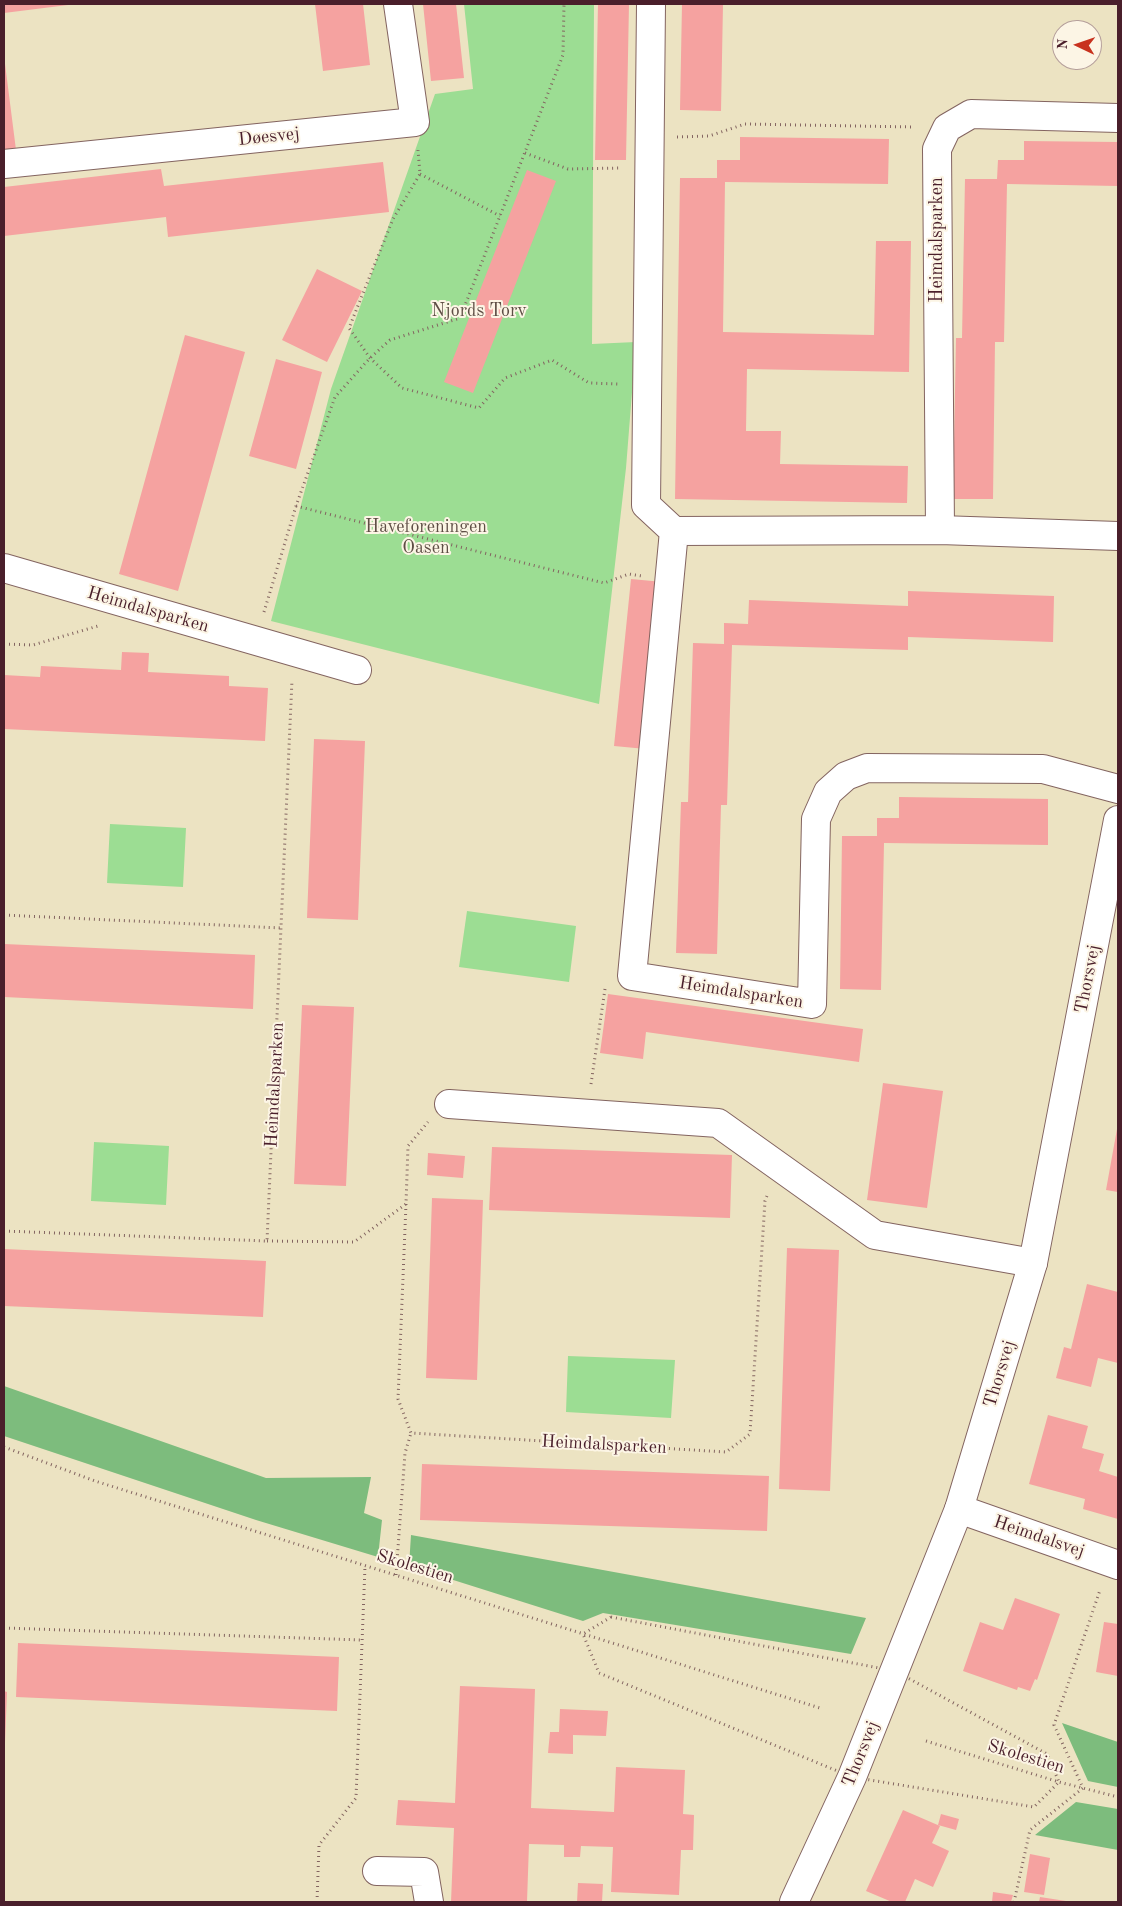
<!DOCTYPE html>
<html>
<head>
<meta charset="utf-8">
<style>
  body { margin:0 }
  #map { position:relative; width:1122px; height:1906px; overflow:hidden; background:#ece3c2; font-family:"Old Standard TT",serif }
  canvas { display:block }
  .frame { position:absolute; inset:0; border:5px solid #4a1f2b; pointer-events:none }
  .north { position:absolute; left:1052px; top:20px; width:50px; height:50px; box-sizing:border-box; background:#fcf5e5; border:1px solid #b59f9b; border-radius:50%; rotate:273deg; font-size:14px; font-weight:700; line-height:20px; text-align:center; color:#4a1f2b }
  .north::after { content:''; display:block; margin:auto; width:18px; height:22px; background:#c8321e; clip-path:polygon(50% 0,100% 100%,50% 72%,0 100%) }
</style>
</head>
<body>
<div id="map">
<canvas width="1122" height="1906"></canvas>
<div class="frame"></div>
<div class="north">N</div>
</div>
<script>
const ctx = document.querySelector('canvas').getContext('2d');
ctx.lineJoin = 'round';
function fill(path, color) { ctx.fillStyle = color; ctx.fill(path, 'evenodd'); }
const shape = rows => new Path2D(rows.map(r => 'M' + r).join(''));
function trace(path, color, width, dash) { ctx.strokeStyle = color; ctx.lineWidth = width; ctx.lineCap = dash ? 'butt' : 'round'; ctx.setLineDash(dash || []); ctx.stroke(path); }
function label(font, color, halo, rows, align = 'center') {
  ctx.font = font + ' "Old Standard TT",serif'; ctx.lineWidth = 4; ctx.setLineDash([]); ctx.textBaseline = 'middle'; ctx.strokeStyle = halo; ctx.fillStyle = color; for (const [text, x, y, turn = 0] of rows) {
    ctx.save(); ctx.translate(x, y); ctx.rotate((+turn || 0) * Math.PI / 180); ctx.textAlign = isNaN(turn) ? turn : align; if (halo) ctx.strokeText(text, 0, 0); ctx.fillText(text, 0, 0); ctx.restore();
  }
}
fill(shape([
  [464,4,594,4,592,344,636,342,626,468,599,704,271,621,331,389,435,94,473,89],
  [110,824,186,828,183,887,107,883],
  [467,911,576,926,569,982,459,967],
  [94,1142,169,1146,166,1205,91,1201],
  [568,1356,675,1360,671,1418,566,1412]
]), '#9cdd93');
fill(shape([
  [4,1386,266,1478,371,1477,364,1513,382,1520,378,1557,256,1520,4,1436],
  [411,1535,866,1618,851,1654,603,1613,583,1621,409,1566],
  [1062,1723,1118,1742,1118,1787,1088,1781],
  [1076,1802,1118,1809,1118,1850,1035,1835]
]), '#7dbc7d');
fill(shape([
  [4,4,68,4,68,5,4,13],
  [315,4,363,4,370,65,323,71],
  [423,4,456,4,464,78,431,81],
  [598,4,629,4,626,160,595,160],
  [682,4,723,4,721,111,680,110],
  [4,56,16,150,4,152],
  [740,137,889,139,888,184,725,182,723,332,874,335,876,241,911,241,909,372,747,369,746,431,781,431,780,464,908,466,907,503,675,499,680,178,717,178,717,160,740,160],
  [1024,141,1118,142,1118,186,1007,184,1004,342,995,342,993,499,953,499,956,338,962,338,965,179,997,179,998,160,1024,160],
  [383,162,389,212,168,237,166,217,4,236,4,187,161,169,164,186],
  [527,170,556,181,473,393,444,382],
  [317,269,362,291,327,362,282,340],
  [185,335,245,352,178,591,119,574],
  [276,359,322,372,296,469,249,456],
  [631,579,663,582,646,749,614,746],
  [908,591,1054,596,1053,642,908,637,908,650,732,645,727,805,721,805,717,954,676,953,681,802,688,802,693,643,724,644,724,623,748,624,749,600,908,606],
  [122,652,149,653,148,672,229,676,229,686,268,688,265,741,4,729,4,675,40,677,41,666,121,670],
  [314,739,365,741,358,920,307,918],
  [899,797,1048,799,1048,845,884,843,881,990,840,989,842,836,877,836,877,818,899,818],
  [4,944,255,955,253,1009,4,997],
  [608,994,863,1029,859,1062,646,1032,643,1059,600,1053],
  [302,1005,354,1007,346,1186,294,1184],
  [883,1083,943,1091,927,1208,867,1200],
  [1117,1129,1118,1129,1118,1192,1106,1190],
  [492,1147,732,1155,730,1218,489,1210],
  [428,1153,465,1156,463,1178,427,1175],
  [432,1198,483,1200,477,1380,426,1378],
  [787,1248,839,1250,830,1491,779,1489],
  [4,1249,266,1261,263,1317,4,1306],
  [1087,1284,1118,1292,1118,1363,1098,1358,1091,1387,1056,1378,1064,1347,1071,1349],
  [1048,1415,1088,1426,1082,1448,1104,1454,1099,1471,1118,1477,1118,1519,1083,1509,1085,1499,1029,1484],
  [422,1464,769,1476,767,1531,420,1520],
  [1015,1598,1060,1614,1037,1680,1035,1679,1030,1691,1018,1687,1017,1690,963,1671,980,1622,1003,1630],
  [1104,1622,1118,1624,1118,1676,1096,1672],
  [18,1643,339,1657,337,1711,16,1697],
  [460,1686,535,1689,531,1808,614,1812,616,1767,685,1770,683,1814,694,1815,693,1850,681,1850,679,1895,611,1892,613,1847,581,1846,580,1857,564,1857,564,1845,529,1844,527,1902,451,1902,454,1828,396,1825,398,1800,455,1803],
  [4,1691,7,1692,5,1743,4,1743],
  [560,1709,608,1711,606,1736,573,1735,573,1754,548,1753,550,1732,559,1732],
  [903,1810,940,1826,932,1843,949,1851,933,1887,915,1879,905,1902,892,1902,866,1891],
  [941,1814,959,1819,956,1830,938,1825],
  [1030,1854,1050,1858,1044,1895,1024,1892],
  [578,1883,603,1884,602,1902,577,1902],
  [993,1892,1013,1895,1011,1902,992,1902],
  [1040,1897,1066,1901,1066,1902,1039,1902]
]), '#f5a2a0');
const minor = shape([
  [651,4,646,505,674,531],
  [4,164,415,122,398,4],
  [940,530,937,149,947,128,971,114,1118,118],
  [1118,536,940,530,674,531,632,976,812,1004,816,819,828,792,846,776,867,768,1043,769,1118,789],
  [4,568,357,670],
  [449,1104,718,1123,875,1235,1033,1263],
  [959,1509,1118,1565],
  [377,1871,424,1872,429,1902]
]);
const tertiary = shape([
  [794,1902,852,1777,959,1509,1033,1263,1118,820]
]);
trace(minor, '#836460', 30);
trace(tertiary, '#836460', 30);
trace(shape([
  [677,137,709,136,745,124,914,127],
  [418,150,420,174,393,219,349,328,370,358,402,388,479,408,505,378,552,360,589,383,618,384],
  [525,153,568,169,621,168],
  [420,174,500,216],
  [296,506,604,583,629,574,642,576],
  [264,612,296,506,335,397,370,358,390,340,460,318,563,55,564,4],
  [4,644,33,645,98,626],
  [4,915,282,928],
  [591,1084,605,989],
  [406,1204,398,1399,411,1433,726,1452,750,1434,765,1201,768,1193],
  [4,1231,267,1241,292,680],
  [267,1241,354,1242,406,1204,408,1146,428,1122],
  [4,1447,95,1481,820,1708],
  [396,1575,405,1453,411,1433],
  [611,1617,895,1671,1047,1754,1059,1782,1034,1807,852,1777,599,1673,583,1634,611,1617],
  [4,1628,362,1640],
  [926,1741,1059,1782,1118,1797],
  [317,1902,319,1845,356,1798,365,1566],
  [1014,1902,1030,1830,1083,1788,1054,1725,1100,1590]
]), '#836460', 3, [1, 4]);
trace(minor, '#fff', 28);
trace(tertiary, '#fff', 28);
label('18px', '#4a1f2b', '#fcf5e5', [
  ["Døesvej",269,137,-6],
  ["Heimdalsparken",937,240,-90],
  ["Heimdalsparken",148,610,16],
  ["Thorsvej",1088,979,-79],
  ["Heimdalsparken",741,993,9],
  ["Heimdalsparken",275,1085,-87],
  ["Thorsvej",1000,1374,-73],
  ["Heimdalsparken",604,1445,3],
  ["Heimdalsvej",1039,1537,19],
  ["Skolestien",415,1567,17],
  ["Thorsvej",861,1754,-68],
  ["Skolestien",1026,1757,17]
]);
label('18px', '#5e4e45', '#fcf5e5', [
  ["Njords Torv",479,311],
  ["Haveforeningen",426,527],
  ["Oasen",426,548]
]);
</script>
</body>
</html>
